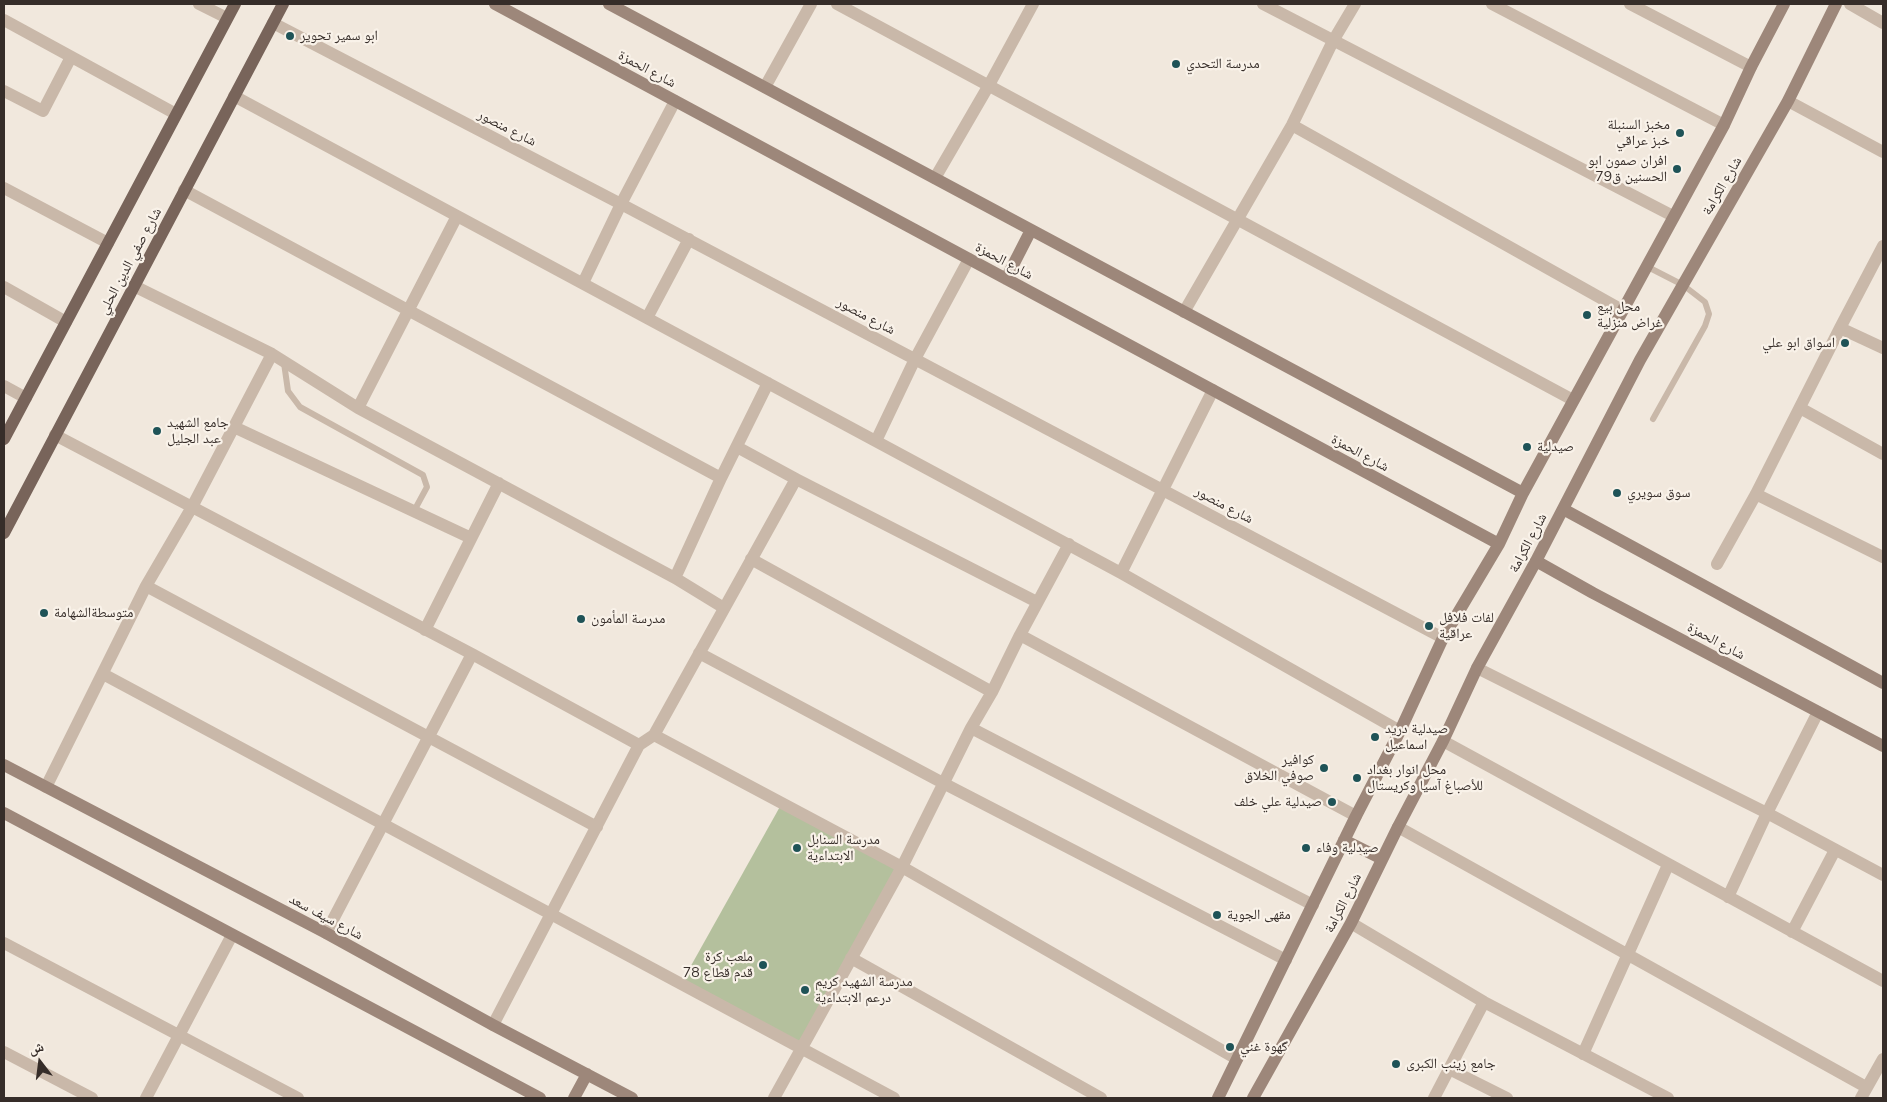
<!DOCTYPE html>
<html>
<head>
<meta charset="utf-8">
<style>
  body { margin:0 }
  #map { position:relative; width:1887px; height:1102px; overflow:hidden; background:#f1e8dd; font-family:Mulish,"Noto Naskh Arabic",sans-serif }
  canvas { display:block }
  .frame { position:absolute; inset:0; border:5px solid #362d29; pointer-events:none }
  .north { position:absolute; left:15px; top:1037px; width:50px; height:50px; -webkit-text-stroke:4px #f9f2e9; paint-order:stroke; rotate:345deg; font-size:14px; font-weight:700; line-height:20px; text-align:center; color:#362d29 }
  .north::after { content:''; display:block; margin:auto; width:18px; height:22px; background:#362d29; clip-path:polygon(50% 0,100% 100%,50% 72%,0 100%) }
</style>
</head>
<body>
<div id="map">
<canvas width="1887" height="1102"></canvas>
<div class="frame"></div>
<div class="north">ش</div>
</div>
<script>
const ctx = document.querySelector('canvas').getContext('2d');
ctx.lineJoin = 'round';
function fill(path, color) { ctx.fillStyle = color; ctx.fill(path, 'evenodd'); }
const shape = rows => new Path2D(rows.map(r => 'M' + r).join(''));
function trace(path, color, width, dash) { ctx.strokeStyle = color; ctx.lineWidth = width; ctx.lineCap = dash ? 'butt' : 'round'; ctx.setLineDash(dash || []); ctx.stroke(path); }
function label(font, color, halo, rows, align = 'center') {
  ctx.font = font + ' Mulish,"Noto Naskh Arabic",sans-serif'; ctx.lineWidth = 4.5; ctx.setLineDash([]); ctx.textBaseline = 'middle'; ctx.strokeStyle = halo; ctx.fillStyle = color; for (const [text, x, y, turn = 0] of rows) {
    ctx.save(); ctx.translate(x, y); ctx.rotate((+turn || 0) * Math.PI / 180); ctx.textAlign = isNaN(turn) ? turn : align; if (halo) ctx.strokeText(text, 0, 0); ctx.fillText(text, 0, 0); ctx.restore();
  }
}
fill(shape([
  [782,803,902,867,801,1048,683,980]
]), '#b4c09d');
trace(shape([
  [1646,266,1683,285,1705,302,1709,314,1705,326,1653,419],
  [284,363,288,391,300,407,423,475,427,487,414,511]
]), '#c9b8a9', 6);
trace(shape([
  [199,4,227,18],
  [837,4,1573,400],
  [1263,4,1673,216],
  [1492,4,1724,125],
  [1630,4,1751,67],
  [1850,4,1883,23],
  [4,20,176,114],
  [273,23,621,204,1443,638],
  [765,87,811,4],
  [4,91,43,111,71,57],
  [234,96,1121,573,1400,731],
  [1788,101,1883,152],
  [1292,125,1622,310],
  [935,178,989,85,1033,4],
  [4,188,108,243],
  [184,190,721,478],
  [583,283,621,204,675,101],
  [134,286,272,354,358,408,675,578,724,608],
  [4,287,66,322],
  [1184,312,1292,125,1333,41,1355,4],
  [647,318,689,239],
  [1840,328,1883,348],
  [4,386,26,398],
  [358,408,457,216],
  [1800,408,1883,454],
  [234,427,471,538],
  [55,435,472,654,639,745],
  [876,441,915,359,969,259],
  [737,447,796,479,1037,602],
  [1756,494,1883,557],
  [751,559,992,692],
  [1717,564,1756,494,1840,328,1883,246],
  [1121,573,1213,390],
  [675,578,721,478,768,383],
  [146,586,597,827],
  [425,630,499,483],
  [1020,635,1356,816],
  [699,653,943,783,1286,960],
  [1477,668,1767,813,1883,875],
  [103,674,894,1098],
  [971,728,1313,905],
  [654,735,902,867,1237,1059],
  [1443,741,1883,981],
  [46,787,146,586,192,507,272,354],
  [1398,827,1866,1087],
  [1728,897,1767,813,1818,712],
  [1351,923,1484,1002,1668,1098],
  [1792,932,1835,850],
  [326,933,472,654],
  [4,943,298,1098],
  [851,958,1101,1098],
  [493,1025,639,745,654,735,796,479],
  [4,1052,92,1098],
  [1583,1054,1668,865],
  [1449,1069,1507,1098],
  [146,1098,232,935],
  [774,1098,902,867,971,728,992,692,1020,635,1069,544],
  [1434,1098,1484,1002],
  [1861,1098,1883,1059]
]), '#c9b8a9', 12);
trace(shape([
  [495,4,1499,544],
  [609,4,1523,493],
  [1006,279,1031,230],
  [1563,509,1883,683],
  [1536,561,1593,593,1883,746],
  [4,765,326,933,493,1025,632,1098],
  [4,813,540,1098],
  [1344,840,1382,859],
  [574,1098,587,1074],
  [1218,1098,1356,816,1400,731,1443,638,1499,544,1523,493,1724,125,1751,67,1784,4],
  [1253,1098,1351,923,1398,827,1443,741,1477,668,1536,561,1640,360,1788,101,1836,4]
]), '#9d877a', 12);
trace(shape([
  [4,439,235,4],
  [4,533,283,4]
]), '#78645a', 12);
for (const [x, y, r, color] of [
  [290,36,5,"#1f5357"],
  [1176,64,5,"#1f5357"],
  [1680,133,5,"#1f5357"],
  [1677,169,5,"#1f5357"],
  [1587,315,5,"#1f5357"],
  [1845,343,5,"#1f5357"],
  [157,431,5,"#1f5357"],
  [1527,447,5,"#1f5357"],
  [1617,493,5,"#1f5357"],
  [44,613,5,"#1f5357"],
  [581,619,5,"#1f5357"],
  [1429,626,5,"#1f5357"],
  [1375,737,5,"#1f5357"],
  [1324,768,5,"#1f5357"],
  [1357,778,5,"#1f5357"],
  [1332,802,5,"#1f5357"],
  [797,848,5,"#1f5357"],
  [1306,848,5,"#1f5357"],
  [1217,915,5,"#1f5357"],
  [763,965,5,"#1f5357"],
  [805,990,5,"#1f5357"],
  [1230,1047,5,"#1f5357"],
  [1396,1064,5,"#1f5357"]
]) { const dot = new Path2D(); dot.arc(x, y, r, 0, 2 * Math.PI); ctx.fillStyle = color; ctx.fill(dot); trace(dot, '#f9f2e9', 2); }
label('14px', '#362d29', '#f9f2e9', [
  ["ابو سمير تحوير",300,36],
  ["مدرسة التحدي",1186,64],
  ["مخبز السنبلة",1670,125,"right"],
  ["خبز عراقي",1670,141,"right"],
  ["افران صمون ابو",1667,161,"right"],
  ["الحسنين ق79",1667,177,"right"],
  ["محل بيع",1597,307],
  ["غراض منزلية",1597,323],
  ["اسواق ابو علي",1835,343,"right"],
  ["جامع الشهيد",167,423],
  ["عبد الجليل",167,439],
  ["صيدلية",1537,447],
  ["سوق سويري",1627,493],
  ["متوسطةالشهامة",54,613],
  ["لفات فلافل",1439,618],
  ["عراقية",1439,634],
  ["مدرسة المأمون",591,619],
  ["صيدلية دريد",1385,729],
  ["اسماعيل",1385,745],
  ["كوافير",1314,760,"right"],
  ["صوفي الخلاق",1314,776,"right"],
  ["محل انوار بغداد",1367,770],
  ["للأصباغ آسيا وكريستال",1367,786],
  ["صيدلية علي خلف",1322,802,"right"],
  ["مدرسة السنابل",807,840],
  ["الابتداءية",807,856],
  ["صيدلية وفاء",1316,848],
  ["مقهى الجوية",1227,915],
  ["ملعب كرة",753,957,"right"],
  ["قدم قطاع 78",753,973,"right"],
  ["مدرسة الشهيد كريم",815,982],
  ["درعم الابتداءية",815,998],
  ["گهوة غني",1240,1047],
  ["جامع زينب الكبرى",1406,1064]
], 'left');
label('14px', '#362d29', '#f9f2e9', [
  ["شارع الحمزة",647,69,28],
  ["شارع منصور",507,128,27],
  ["شارع الكرامة",1722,186,-60],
  ["شارع صفي الدين الحلي",130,261,-62],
  ["شارع الحمزة",1004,261,28],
  ["شارع منصور",866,316,28],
  ["شارع الحمزة",1360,453,28],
  ["شارع منصور",1224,505,28],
  ["شارع الكرامة",1528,543,-62],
  ["شارع الحمزة",1716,641,28],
  ["شارع الكرامة",1343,903,-63],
  ["شارع سيف سعد",326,917,28]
]);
</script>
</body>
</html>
